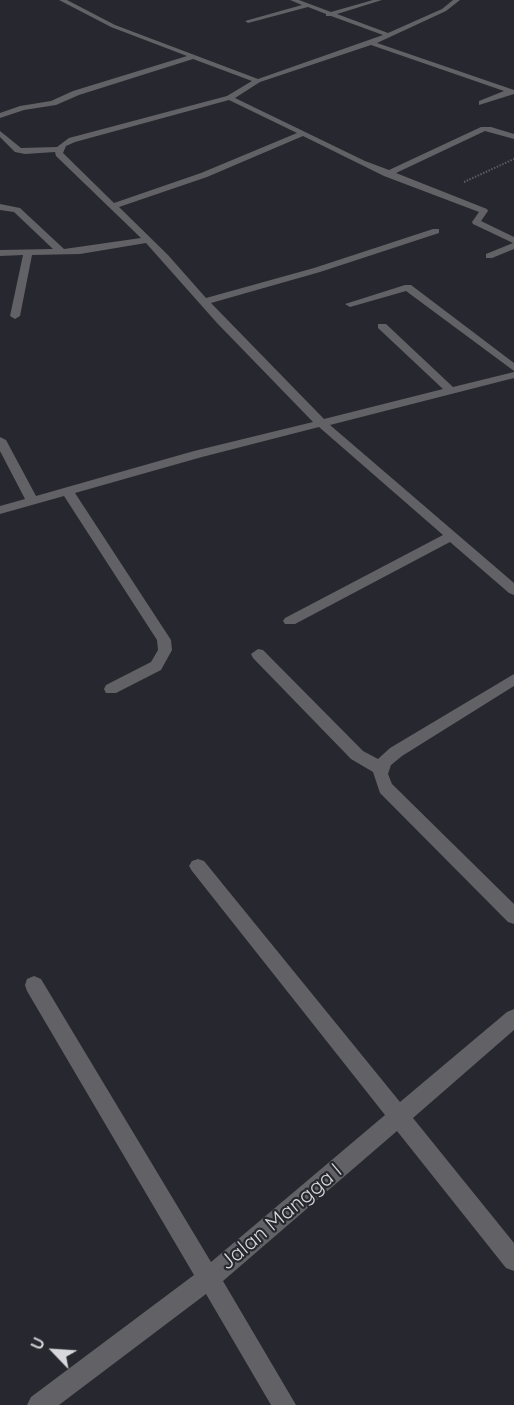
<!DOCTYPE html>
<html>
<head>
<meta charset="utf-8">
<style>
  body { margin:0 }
  #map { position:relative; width:514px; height:1405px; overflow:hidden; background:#27272f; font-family:Quicksand,sans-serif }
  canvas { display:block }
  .north { position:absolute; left:24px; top:1321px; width:60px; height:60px; -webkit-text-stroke:4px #27272f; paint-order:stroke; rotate:295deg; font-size:16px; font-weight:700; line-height:24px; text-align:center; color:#d7d7dc }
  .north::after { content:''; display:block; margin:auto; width:21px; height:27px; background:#d7d7dc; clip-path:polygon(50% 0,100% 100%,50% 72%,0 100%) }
</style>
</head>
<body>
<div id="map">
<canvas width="514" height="1405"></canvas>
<div class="north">U</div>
</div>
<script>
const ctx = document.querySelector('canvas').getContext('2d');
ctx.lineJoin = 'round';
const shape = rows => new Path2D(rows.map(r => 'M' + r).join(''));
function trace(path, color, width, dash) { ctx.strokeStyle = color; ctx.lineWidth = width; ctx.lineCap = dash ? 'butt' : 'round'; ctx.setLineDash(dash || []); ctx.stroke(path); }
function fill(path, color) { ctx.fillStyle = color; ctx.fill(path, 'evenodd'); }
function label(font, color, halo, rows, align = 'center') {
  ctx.font = font + ' Quicksand,sans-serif'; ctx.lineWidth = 4.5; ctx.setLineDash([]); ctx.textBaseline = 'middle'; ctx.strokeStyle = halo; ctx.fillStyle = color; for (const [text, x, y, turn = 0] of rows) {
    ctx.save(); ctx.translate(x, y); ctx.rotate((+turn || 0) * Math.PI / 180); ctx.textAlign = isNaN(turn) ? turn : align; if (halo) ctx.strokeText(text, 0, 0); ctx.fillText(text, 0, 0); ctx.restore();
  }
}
trace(shape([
  [464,182,514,159]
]), '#5c5c64', 2, [1.5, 1.5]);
fill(shape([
  [59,0,67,0,115,25,258,79,383,35,331,16,326,16,326,14,308,7,248,23,245,21,302,5,290,0,299,0,331,12,373,0,382,0,337,14,388,33,442,9,453,0,460,0,446,11,377,43,514,90,514,94,479,105,479,101,504,91,371,45,260,82,235,98,365,161,389,170,481,127,491,127,514,134,514,139,485,131,396,173,487,209,488,211,481,221,514,237,514,249,492,258,486,258,486,254,513,243,473,224,472,222,479,212,384,176,303,136,207,177,119,207,168,255,206,298,314,268,433,229,439,229,439,233,320,272,211,303,324,419,443,389,378,328,378,324,386,324,453,387,514,372,514,378,330,425,514,583,514,595,509,593,450,542,295,624,285,624,283,621,285,618,443,535,319,427,202,457,75,493,171,640,172,650,161,670,116,693,106,693,104,689,106,685,151,662,158,650,157,640,64,496,0,514,0,506,25,499,0,451,0,437,6,440,36,496,194,451,313,422,217,323,146,243,80,254,32,255,20,316,15,319,10,316,23,255,0,256,0,250,53,249,14,212,0,210,0,204,20,208,64,249,141,238,56,156,55,152,25,154,15,152,0,137,0,131,21,148,57,147,69,138,227,96,252,81,193,59,79,95,56,105,24,110,0,118,0,113,20,106,51,101,73,91,187,56,111,27,59,0],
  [229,100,297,133,201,173,114,203,63,153,66,146,75,142,229,100],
  [405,285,411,285,514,363,514,371,406,291,350,307,345,304,405,285],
  [258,649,263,650,363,751,378,759,390,748,514,674,514,686,402,756,391,765,388,774,392,784,514,904,514,924,508,922,380,793,373,772,351,759,253,658,251,654,258,649],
  [198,859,204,861,400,1102,507,1012,514,1009,514,1030,413,1118,514,1243,514,1271,506,1268,397,1131,223,1281,296,1405,271,1405,206,1294,59,1405,27,1405,31,1397,194,1275,27,991,25,985,27,979,34,976,41,979,211,1262,385,1115,192,871,189,866,192,861,198,859]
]), '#626166');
label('21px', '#d7d7dc', '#27272f', [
  ["Jalan Mangga I",281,1217,-40]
]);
</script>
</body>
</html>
